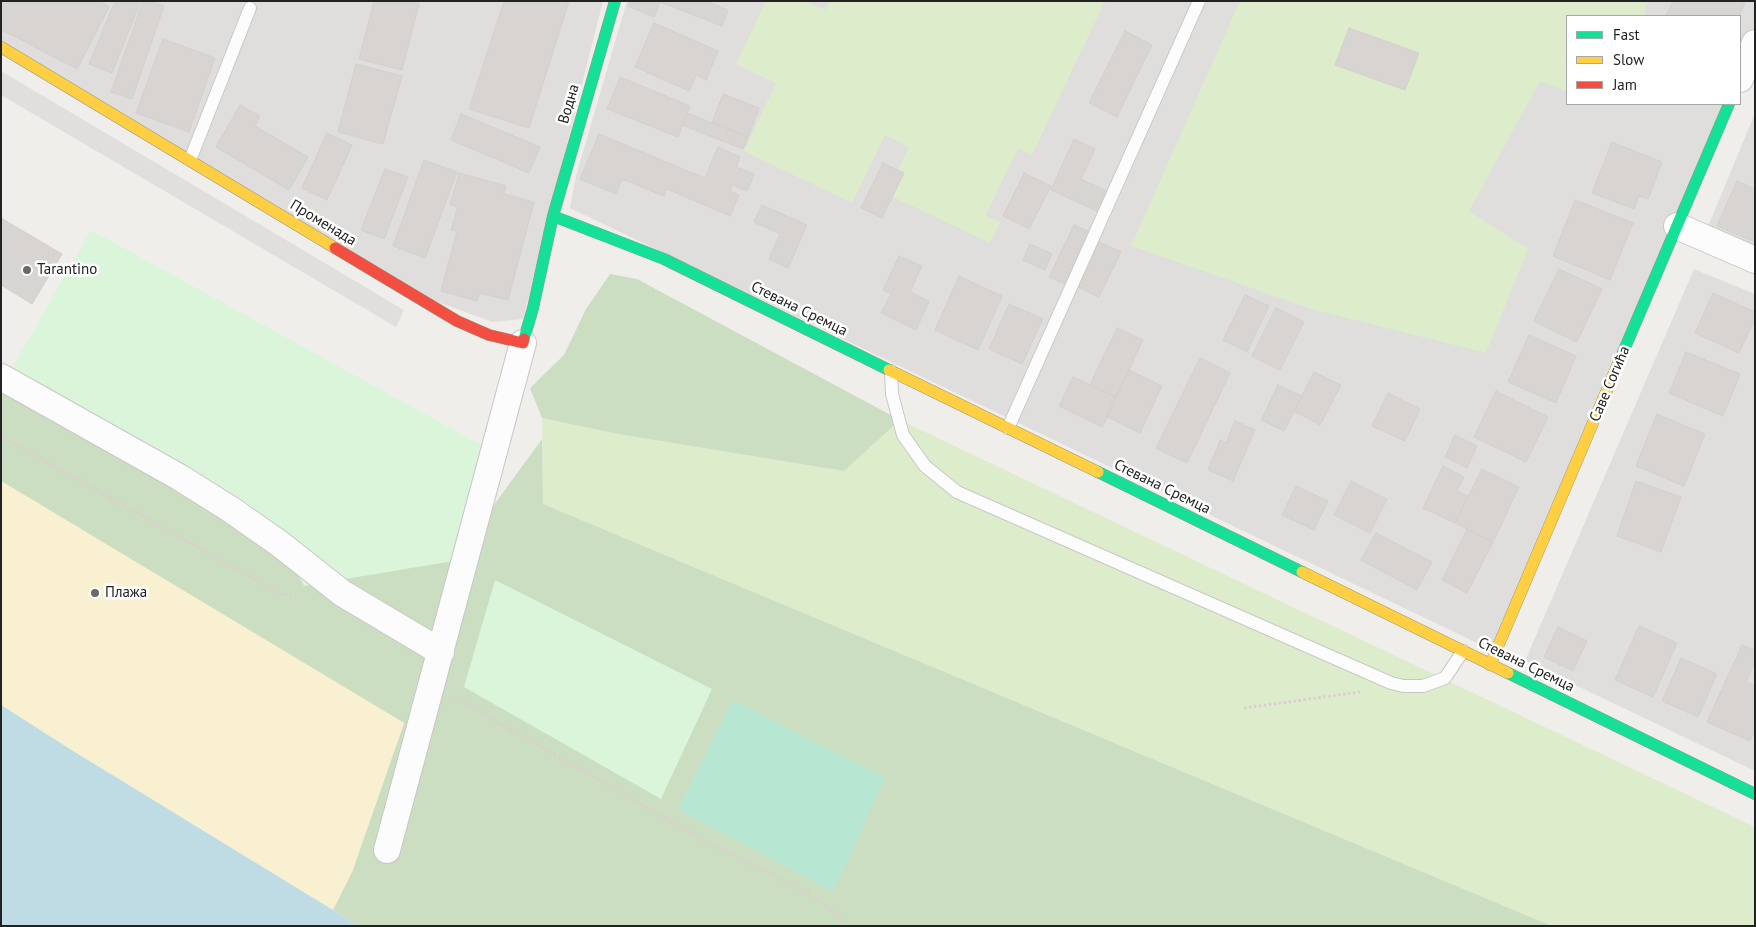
<!DOCTYPE html>
<html>
<head>
<meta charset="utf-8">
<style>
  body { margin:0 }
  #map { position:relative; width:1756px; height:927px; overflow:hidden; background:#f0eeeb; font-family:"PT Sans",sans-serif }
  canvas { display:block }
  .frame { position:absolute; inset:0; border:2px solid #222; pointer-events:none }
  .legend { position:absolute; left:1566px; top:15px; width:175px; height:90px; box-sizing:border-box; background:#fff; border:1px solid #a7a7a7; margin:0; padding:6px 9px; list-style:none; font-size:15px; color:#222 }
  .legend li { display:flex; align-items:center; gap:10px; height:25px }
  .legend b { width:25px; border:1px solid #a7a7a7 }
</style>
</head>
<body>
<div id="map">
<canvas width="1756" height="927"></canvas>
<div class="frame"></div>
<ul class="legend">
<li><b style="height:6px;background:#16e098"></b>Fast</li>
<li><b style="height:6px;background:#ffcf43"></b>Slow</li>
<li><b style="height:6px;background:#f24e42"></b>Jam</li>
</ul>
</div>
<script>
const ctx = document.querySelector('canvas').getContext('2d');
ctx.lineJoin = 'round';
function fill(path, color) { ctx.fillStyle = color; ctx.fill(path, 'evenodd'); }
const shape = rows => new Path2D(rows.map(r => 'M' + r).join(''));
function trace(path, color, width, dash) { ctx.strokeStyle = color; ctx.lineWidth = width; ctx.lineCap = dash ? 'butt' : 'round'; ctx.setLineDash(dash || []); ctx.stroke(path); }
function label(font, color, halo, rows, align = 'center') {
  ctx.font = font + ' "PT Sans",sans-serif'; ctx.lineWidth = 5; ctx.setLineDash([]); ctx.textBaseline = 'middle'; ctx.strokeStyle = halo; ctx.fillStyle = color; for (const [text, x, y, turn = 0] of rows) {
    ctx.save(); ctx.translate(x, y); ctx.rotate((+turn || 0) * Math.PI / 180); ctx.textAlign = isNaN(turn) ? turn : align; if (halo) ctx.strokeText(text, 0, 0); ctx.fillText(text, 0, 0); ctx.restore();
  }
}
fill(shape([
  [1,1,603,1,523,319,493,322,426,298,1,47],
  [627,1,1755,1,1755,45,1740,80,1740,16,1567,16,1567,104,1730,104,1498,653,570,208,576,176],
  [1755,113,1755,269,1700,246],
  [1694,269,1755,294,1755,771,1525,661]
]), '#dfdedc');
fill(shape([
  [766,1,805,1,825,10,829,1,1105,1,1032,155,1018,148,986,215,1000,222,990,243,887,194,909,147,885,135,852,203,744,151,776,83,736,64],
  [1240,1,1648,1,1643,16,1567,16,1567,92,1540,81,1469,211,1528,249,1486,353,1315,310,1131,246],
  [542,418,618,434,844,471,900,420,1755,827,1755,926,1552,926,543,504]
]), '#ddeccb');
fill(shape([
  [610,274,637,279,900,420,844,471,618,434,542,418,530,388,564,355,586,309],
  [1,374,453,561,542,439,543,504,1552,926,359,926,333,910,352,872,404,723,1,481]
]), '#cbdec1');
fill(shape([
  [1,481,404,723,352,872,333,910,73,751,1,705]
]), '#f8f0d0');
fill(shape([
  [91,230,485,447,453,561,304,586,285,551,7,377],
  [495,580,712,689,661,799,464,687]
]), '#daf5da');
fill(shape([
  [733,700,885,778,833,892,678,809]
]), '#b7e6d2');
fill(shape([
  [1,71,404,310,396,327,1,95]
]), '#e0dfde');
fill(shape([
  [1,705,73,751,359,926,1,926]
]), '#bfdbe3');
const building = shape([
  [1,1,98,1,109,7,77,69,4,31,1,31,1,1],
  [115,1,141,1,112,73,89,64,115,1],
  [143,1,150,1,164,6,132,99,111,92,143,1],
  [374,1,409,1,419,4,402,70,359,59,374,1],
  [504,1,569,1,529,128,469,109,504,1],
  [630,1,706,1,728,10,722,26,660,2,654,17,628,6,630,1],
  [1673,1,1741,1,1745,3,1739,16,1666,16,1673,1],
  [654,23,718,51,706,80,696,75,689,91,635,67,654,23],
  [1349,28,1419,53,1405,90,1335,65,1349,28],
  [1125,31,1152,45,1117,117,1089,103,1125,31],
  [163,39,215,58,189,132,136,113,163,39],
  [356,64,402,76,383,144,338,132,356,64],
  [620,77,690,106,678,137,607,109,620,77],
  [723,94,759,108,748,137,712,122,723,94],
  [240,105,260,116,255,126,308,157,289,190,216,147,240,105],
  [687,113,748,137,743,149,682,125,687,113],
  [461,114,540,147,529,173,451,140,461,114],
  [327,133,352,145,327,200,302,188,327,133],
  [599,134,705,178,718,147,740,157,736,167,754,174,747,191,732,185,730,191,739,195,730,216,667,189,664,196,622,179,616,194,580,179,599,134],
  [1074,139,1095,149,1081,179,1108,192,1099,212,1051,190,1074,139],
  [1612,142,1662,162,1648,199,1639,196,1634,209,1592,193,1612,142],
  [424,160,457,172,425,258,393,246,424,160],
  [883,163,904,173,882,218,861,208,883,163],
  [385,169,408,177,384,239,361,230,385,169],
  [459,173,506,186,504,194,534,202,508,300,479,293,477,301,441,291,457,231,451,230,458,207,450,205,459,173],
  [1024,173,1051,186,1029,229,1003,216,1024,173],
  [1737,181,1755,189,1755,242,1717,226,1737,181],
  [1575,200,1633,223,1610,280,1553,256,1575,200],
  [762,205,807,225,788,268,769,259,780,234,754,222,762,205],
  [1,218,62,254,32,304,1,285,1,218],
  [1074,225,1090,232,1065,284,1049,277,1074,225],
  [1097,241,1121,252,1099,297,1076,286,1097,241],
  [1030,244,1052,254,1045,270,1023,260,1030,244],
  [899,256,922,266,910,292,929,301,916,330,881,313,891,294,883,290,899,256],
  [1559,269,1602,289,1577,342,1534,321,1559,269],
  [959,276,1002,296,978,350,935,330,959,276],
  [1713,293,1755,312,1755,319,1739,353,1695,333,1713,293],
  [1245,295,1269,306,1247,352,1223,340,1245,295],
  [1009,304,1043,319,1022,364,989,349,1009,304],
  [1276,308,1304,322,1280,370,1252,356,1276,308],
  [1117,328,1143,340,1116,397,1090,385,1117,328],
  [1529,335,1576,356,1556,403,1508,382,1529,335],
  [1686,352,1740,374,1723,416,1669,393,1686,352],
  [1200,358,1230,373,1187,463,1156,448,1200,358],
  [1129,370,1162,386,1140,433,1107,417,1129,370],
  [1314,372,1341,385,1320,425,1294,411,1314,372],
  [1073,377,1116,397,1102,427,1059,406,1073,377],
  [1278,385,1302,396,1284,431,1261,420,1278,385],
  [1496,391,1548,417,1526,462,1474,437,1496,391],
  [1388,393,1420,409,1405,441,1372,426,1388,393],
  [1657,414,1705,434,1684,486,1636,466,1657,414],
  [1235,421,1255,430,1233,481,1208,470,1220,440,1226,443,1235,421],
  [1455,435,1477,446,1467,468,1445,457,1455,435],
  [1443,466,1464,477,1457,491,1468,496,1455,523,1423,508,1443,466],
  [1482,469,1519,487,1493,542,1455,523,1482,469],
  [1351,481,1387,499,1370,533,1334,515,1351,481],
  [1636,481,1681,497,1661,552,1617,536,1636,481],
  [1296,486,1328,501,1314,530,1282,515,1296,486],
  [1467,529,1493,542,1467,593,1442,580,1467,529],
  [1376,533,1432,562,1417,590,1361,560,1376,533],
  [1639,626,1677,643,1653,697,1615,680,1639,626],
  [1558,627,1587,641,1573,671,1544,657,1558,627],
  [1742,645,1755,650,1755,662,1746,682,1755,686,1755,735,1753,734,1750,741,1707,722,1742,645],
  [1681,658,1717,674,1698,717,1662,701,1681,658]
]);
fill(building, '#d7d4d2');
trace(building, '#d3d0cc', 1);
const lane = shape([
  [190,160,250,8],
  [891,371,892,394,903,435,925,466,957,492,1391,683,1403,686,1423,686,1445,678,1463,651],
  [1008,428,1199,1]
]);
const street = shape([
  [1740,79,1755,43],
  [1677,226,1755,260],
  [1,377,179,477,230,509,280,544,342,593,441,652],
  [387,850,523,343]
]);
const fast = shape([
  [553,216,664,259,889,370],
  [524,339,533,308,553,216,615,1],
  [1621,357,1729,104],
  [1098,472,1302,572],
  [1508,673,1755,794]
]);
const slow = shape([
  [1,47,335,248],
  [889,370,1098,472],
  [1302,572,1508,673],
  [1490,665,1621,357]
]);
const jam = shape([
  [335,248,457,321,489,335,523,343,524,339]
]);
trace(lane, '#c9c8c7', 14);
trace(street, '#c9c8c7', 28);
trace(fast, '#999a82', 12);
trace(slow, '#999a82', 12);
trace(jam, '#999a82', 12);
trace(shape([
  [1,436,282,595,299,595],
  [454,697,712,845,771,874,810,895,836,913,844,926],
  [1244,708,1360,692]
]), '#dccecd', 3, [2.5, 2.5]);
trace(lane, '#fdfcfc', 12);
trace(street, '#fdfcfc', 26);
trace(fast, '#16e098', 11);
trace(slow, '#ffcf43', 11);
trace(jam, '#f24e42', 11);
for (const [x, y, r, color] of [
  [27,270,5,"#6a6968"],
  [95,593,5,"#6a6968"]
]) { const dot = new Path2D(); dot.arc(x, y, r, 0, 2 * Math.PI); ctx.fillStyle = color; ctx.fill(dot); trace(dot, '#fff', 2); }
label('15px', '#222', '#fff', [
  ["Водна",569,104,-74],
  ["Променада",323,223,31],
  ["Стевана Сремца",799,309,26],
  ["Саве Согића",1610,384,-67],
  ["Стевана Сремца",1162,487,26],
  ["Стевана Сремца",1526,665,26]
]);
label('15px', '#222', '#fff', [
  ["Tarantino",37,270],
  ["Плажа",105,593]
], 'left');
</script>
</body>
</html>
